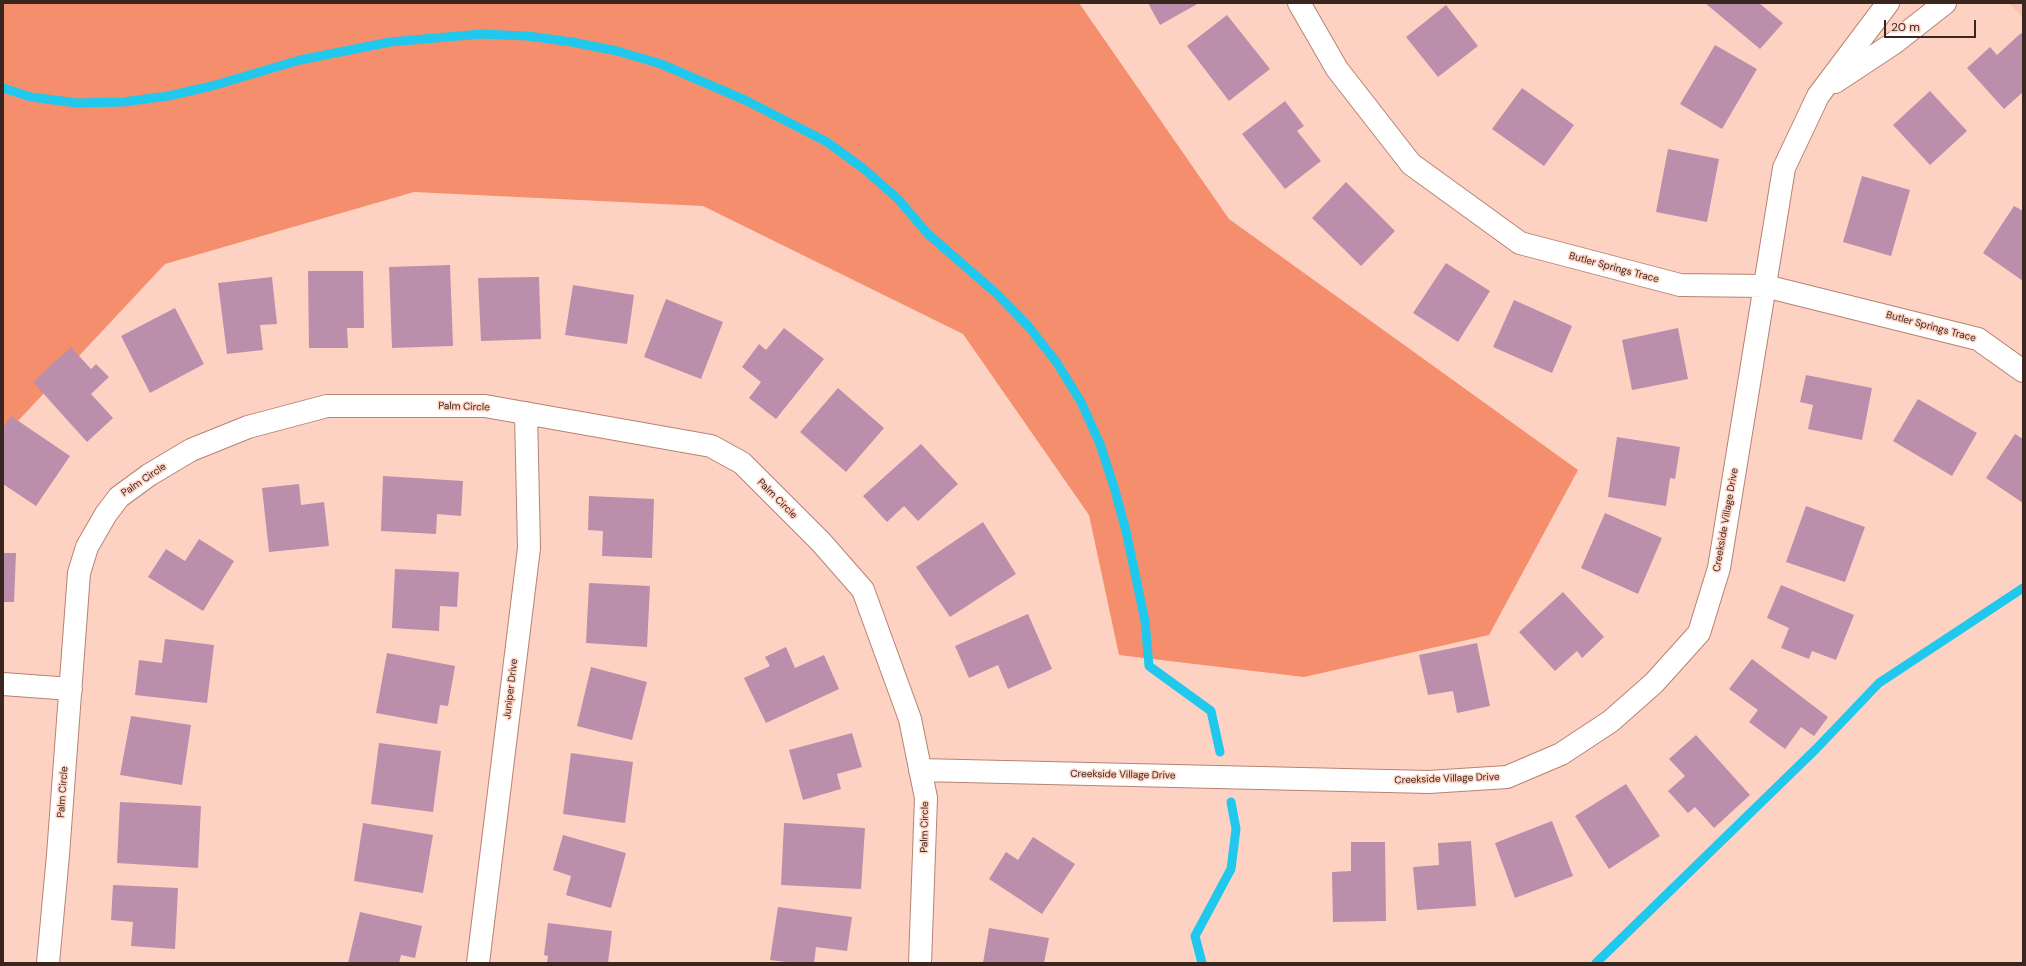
<!DOCTYPE html>
<html>
<head>
<meta charset="utf-8">
<style>
  body { margin:0 }
  #map { position:relative; width:2026px; height:966px; overflow:hidden; background:#fed2c3; font-family:"DM Sans",sans-serif }
  canvas { display:block }
  .frame { position:absolute; inset:0; border:4px solid #3b261f; pointer-events:none }
  .scale { position:absolute; left:1884px; top:20px; width:92px; height:18px; box-sizing:border-box; border:2px solid #3b261f; border-top:0; padding-left:5px; font-size:12px; line-height:14px; white-space:nowrap; color:#3b261f; -webkit-text-stroke:3px #fed2c3; paint-order:stroke }
</style>
</head>
<body>
<div id="map">
<canvas width="2026" height="966"></canvas>
<div class="frame"></div>
<div class="scale">20 m</div>
</div>
<script>
const ctx = document.querySelector('canvas').getContext('2d');
ctx.lineJoin = 'round';
function fill(path, color) { ctx.fillStyle = color; ctx.fill(path, 'evenodd'); }
const shape = rows => new Path2D(rows.map(r => 'M' + r).join(''));
function trace(path, color, width, dash) { ctx.strokeStyle = color; ctx.lineWidth = width; ctx.lineCap = dash ? 'butt' : 'round'; ctx.setLineDash(dash || []); ctx.stroke(path); }
function label(font, color, halo, rows, align = 'center') {
  ctx.font = font + ' "DM Sans",sans-serif'; ctx.lineWidth = 3; ctx.setLineDash([]); ctx.textBaseline = 'middle'; ctx.strokeStyle = halo; ctx.fillStyle = color; for (const [text, x, y, turn = 0] of rows) {
    ctx.save(); ctx.translate(x, y); ctx.rotate((+turn || 0) * Math.PI / 180); ctx.textAlign = isNaN(turn) ? turn : align; if (halo) ctx.strokeText(text, 0, 0); ctx.fillText(text, 0, 0); ctx.restore();
  }
}
fill(shape([
  [2009,3,2023,3,2023,18]
]), '#f5c3b3');
fill(shape([
  [3,3,1079,3,1229,219,1578,470,1489,635,1304,677,1119,655,1089,515,963,334,703,206,414,192,165,264,3,437]
]), '#f58e6c');
trace(shape([
  [3,88,31,97,77,103,123,102,168,96,212,86,300,60,390,42,481,34,527,36,572,42,617,51,661,64,745,100,827,142,864,169,898,199,928,234,997,294,1029,327,1057,363,1081,402,1100,444,1114,487,1126,531,1145,621,1149,666,1211,711,1220,752],
  [1202,963,1195,936,1231,869,1236,829,1231,802],
  [1596,963,1816,749,1879,683,2023,588]
]), '#20c8ee', 9);
fill(shape([
  [1148,3,1199,3,1160,25],
  [1705,3,1759,3,1783,23,1760,49],
  [1446,5,1478,46,1438,77,1406,37],
  [1227,15,1270,69,1229,101,1187,46],
  [2021,33,2023,36,2023,92,2004,109,1967,68,1990,47,1997,55],
  [1715,45,1757,69,1722,129,1680,104],
  [1522,88,1574,125,1544,166,1492,129],
  [1930,91,1967,131,1930,165,1893,125],
  [1285,101,1304,126,1297,131,1321,161,1285,189,1242,134],
  [1668,149,1719,159,1707,222,1656,212],
  [1862,176,1910,190,1891,256,1843,242],
  [1346,182,1395,231,1361,266,1312,218],
  [2014,206,2023,211,2023,281,1983,253],
  [1446,263,1490,291,1458,342,1413,313],
  [450,265,453,346,392,348,389,267],
  [308,271,363,271,364,328,347,328,348,348,309,348],
  [272,277,277,324,260,325,263,350,227,354,218,283],
  [539,277,541,339,481,341,478,278],
  [573,285,634,295,627,344,565,335],
  [666,299,723,322,701,379,644,357],
  [1514,300,1572,326,1552,373,1493,347],
  [175,308,204,364,150,393,121,336],
  [784,328,824,359,776,419,749,398,761,382,742,367,759,344,766,350],
  [1678,328,1688,379,1632,390,1622,340],
  [71,347,91,369,96,364,109,377,91,394,113,418,87,442,33,382],
  [1806,375,1872,388,1862,440,1808,429,1813,405,1800,402],
  [838,388,884,428,846,472,800,432],
  [1918,399,1977,433,1952,476,1893,441],
  [11,416,70,456,36,506,3,484,3,428],
  [2015,434,2023,439,2023,503,1986,478],
  [1617,437,1680,447,1675,479,1670,478,1666,506,1608,497],
  [921,444,958,484,918,521,904,506,887,522,863,496],
  [383,476,463,481,461,516,437,514,436,534,381,531],
  [299,484,301,505,324,502,329,546,269,552,262,488],
  [589,496,654,499,652,558,602,556,603,531,588,530],
  [1806,506,1865,527,1845,582,1786,562],
  [1605,513,1662,538,1638,594,1581,568],
  [983,522,1016,574,950,617,916,567],
  [199,539,234,561,203,611,148,577,166,549,185,561],
  [3,553,16,553,14,602,3,602],
  [395,569,459,572,457,607,440,606,439,631,392,628],
  [589,583,650,586,647,647,586,643],
  [1781,585,1854,615,1836,660,1812,651,1809,659,1781,648,1789,628,1767,618],
  [1563,592,1604,637,1582,658,1577,651,1555,671,1519,632],
  [1028,614,1052,669,1008,689,998,665,969,678,955,646],
  [165,639,214,645,207,703,135,695,139,660,162,663],
  [1477,643,1490,706,1457,713,1453,691,1428,695,1419,655],
  [786,647,795,668,824,655,839,689,766,723,744,678,770,666,765,657],
  [387,653,455,666,448,706,440,705,437,724,376,713],
  [1752,659,1828,717,1814,736,1801,727,1785,749,1749,722,1758,710,1729,689],
  [591,667,647,682,632,740,577,726],
  [131,716,191,725,182,785,120,775],
  [852,733,862,767,837,774,841,789,803,800,789,750],
  [1696,735,1750,795,1714,828,1695,807,1688,813,1668,791,1685,776,1669,759],
  [379,743,441,751,433,812,371,804],
  [571,753,633,762,625,823,563,814],
  [1626,784,1660,836,1609,869,1575,816],
  [120,802,201,806,198,868,117,863],
  [1552,821,1573,876,1515,898,1495,843],
  [363,823,433,835,423,893,354,881],
  [784,823,865,828,861,889,781,885],
  [563,835,626,853,611,908,566,895,571,876,553,870],
  [1033,837,1075,864,1042,914,989,879,1006,852,1018,860],
  [1471,841,1476,906,1417,910,1413,867,1439,865,1438,843],
  [1351,842,1385,842,1386,921,1333,922,1332,872,1351,871],
  [113,885,178,888,175,949,131,946,133,922,111,920],
  [778,907,852,917,847,951,816,947,814,963,794,963,770,960],
  [360,912,422,926,415,958,401,955,399,963,348,963],
  [548,923,612,931,608,963,547,963,548,956,544,955],
  [989,928,1049,938,1044,963,983,963]
]), '#bb8eac');
const minor = shape([
  [1299,3,1337,69,1411,164,1520,243,1680,285,1765,286,1978,339,2023,371],
  [1835,82,1894,43,1945,3],
  [3,684,71,689],
  [920,770,1429,782,1507,777,1561,754,1611,721,1654,683,1699,633,1719,568,1784,168,1818,96,1888,3],
  [48,963,58,855,79,573,87,547,106,514,119,497,149,475,191,450,248,427,327,406,485,406,711,446,742,463,821,542,863,590,910,719,926,798,920,963],
  [478,963,529,548,526,413]
]);
trace(minor, '#b68372', 24);
trace(minor, '#fff', 22);
label('10px', '#3b261f', '#fed2c3', [
  ["Butler Springs Trace",1614,268,15],
  ["Butler Springs Trace",1931,327,15],
  ["Palm Circle",464,407,2],
  ["Palm Circle",144,480,-34],
  ["Palm Circle",777,499,45],
  ["Creekside Village Drive",1726,520,-80],
  ["Juniper Drive",511,689,-83],
  ["Creekside Village Drive",1123,775,1],
  ["Creekside Village Drive",1447,779,-2],
  ["Palm Circle",63,792,-86],
  ["Palm Circle",925,827,-89]
]);
</script>
</body>
</html>
